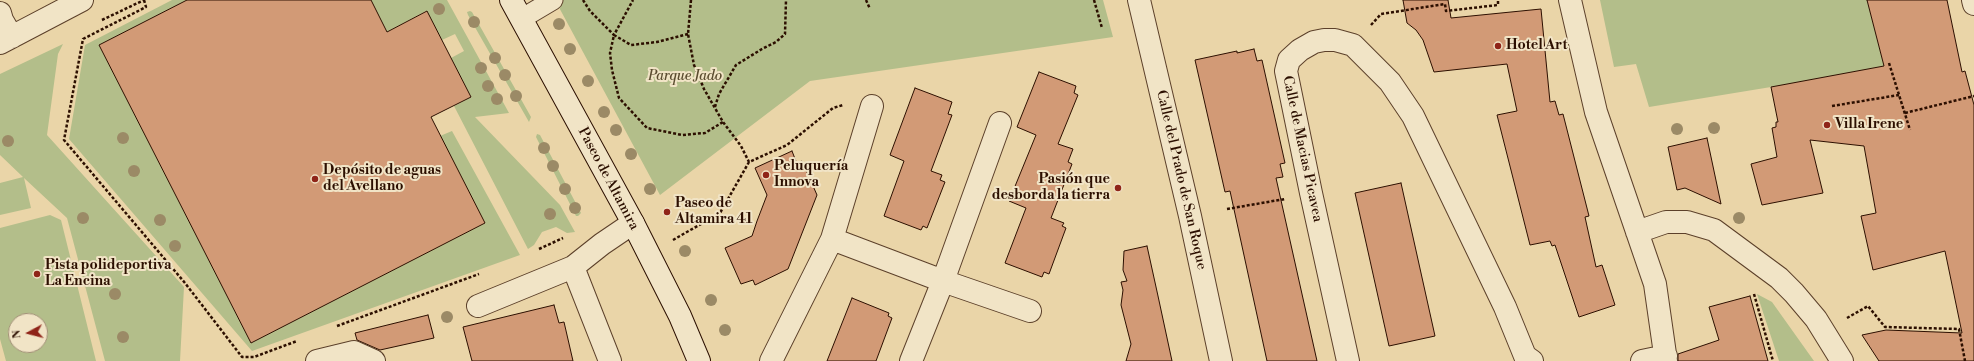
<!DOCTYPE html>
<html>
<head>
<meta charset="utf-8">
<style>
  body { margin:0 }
  #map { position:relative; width:1974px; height:361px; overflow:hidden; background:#ead5a8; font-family:"Libre Bodoni",serif }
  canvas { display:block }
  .north { position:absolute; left:8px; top:313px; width:40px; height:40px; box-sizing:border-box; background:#f1e4c6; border:1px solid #a28f77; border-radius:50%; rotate:263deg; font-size:11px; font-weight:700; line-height:16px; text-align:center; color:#2c0f00 }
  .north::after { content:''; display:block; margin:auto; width:14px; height:18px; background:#8f2418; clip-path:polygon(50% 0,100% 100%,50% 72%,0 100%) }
</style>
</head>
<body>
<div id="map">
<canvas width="1974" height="361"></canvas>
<div class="north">N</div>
</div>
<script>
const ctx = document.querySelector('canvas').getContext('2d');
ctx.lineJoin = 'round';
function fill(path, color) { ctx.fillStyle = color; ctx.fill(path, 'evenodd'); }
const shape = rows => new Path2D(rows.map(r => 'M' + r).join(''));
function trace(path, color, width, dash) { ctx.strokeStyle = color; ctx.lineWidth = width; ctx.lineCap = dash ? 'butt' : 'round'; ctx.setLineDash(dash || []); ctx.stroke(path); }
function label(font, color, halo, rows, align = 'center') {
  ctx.font = font + ' "Libre Bodoni",serif'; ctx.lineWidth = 4; ctx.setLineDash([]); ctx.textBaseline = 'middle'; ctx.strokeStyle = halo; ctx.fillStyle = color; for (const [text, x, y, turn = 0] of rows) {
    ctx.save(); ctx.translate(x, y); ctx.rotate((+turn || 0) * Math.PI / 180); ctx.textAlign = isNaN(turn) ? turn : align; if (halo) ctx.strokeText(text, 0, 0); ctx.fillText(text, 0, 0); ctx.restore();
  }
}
fill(shape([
  [172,0,187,0,99,45,251,343,485,223,440,136,452,131,520,255,252,351,69,139,85,45],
  [371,0,447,0,509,113,475,117,560,205,575,232,567,233,556,227,542,232,534,245,528,249,454,106,471,97,451,58,464,51,455,34,442,40,426,11,387,32],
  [555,0,1103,0,1113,37,810,81,660,195],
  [1600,0,1867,0,1884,66,1771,87,1649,107,1636,64,1614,67],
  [470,11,472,12,531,117,529,122,468,15,467,12],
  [63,44,58,54,47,135,184,287,180,361,105,361,67,218,24,178,31,208,0,215,0,183,23,177,0,155,0,74],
  [537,134,540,135,581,213,578,216,576,216,536,137],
  [50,215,61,220,96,361,6,361,0,339,0,228],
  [16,321,40,321,40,345,16,345],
  [1757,294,1772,302,1814,361,1779,361]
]), '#b3be8a');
const building = shape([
  [187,0,371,0,387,32,427,11,471,97,431,117,485,223,251,343,99,45,187,0],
  [1403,0,1448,0,1451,18,1541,9,1550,102,1555,101,1559,115,1563,114,1589,216,1585,217,1596,267,1602,265,1615,305,1579,317,1555,245,1552,246,1550,241,1530,245,1497,115,1517,111,1507,64,1434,72,1423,40,1416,30,1407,23,1403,0],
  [1867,0,1947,0,1962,72,1965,71,1974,105,1974,361,1879,361,1862,335,1886,330,1962,333,1945,251,1873,270,1861,216,1876,213,1864,146,1810,140,1823,193,1762,205,1751,164,1777,157,1772,128,1776,127,1776,122,1778,122,1771,87,1884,66,1867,0],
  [1254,49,1257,61,1262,60,1285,163,1280,164,1283,177,1276,178,1317,361,1267,361,1230,191,1225,192,1195,60,1237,51,1237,53,1254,49],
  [1039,72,1076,86,1074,93,1078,95,1058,144,1073,149,1068,162,1072,164,1051,218,1064,223,1062,226,1066,228,1049,274,1044,272,1042,277,1005,263,1026,208,1009,201,1036,135,1017,127,1039,72],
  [915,88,952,102,948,114,952,115,931,171,942,175,940,180,945,182,927,228,923,226,921,230,884,216,904,161,890,155,915,88],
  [1707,138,1721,204,1685,188,1677,190,1668,147,1707,138],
  [792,151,797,164,802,161,817,195,788,269,755,285,753,280,741,284,725,248,752,236,757,221,767,195,755,168,792,151],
  [1401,183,1435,336,1389,346,1355,193,1401,183],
  [1147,246,1158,296,1172,361,1126,361,1131,344,1121,305,1123,290,1121,282,1127,281,1123,270,1124,251,1147,246],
  [1750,296,1768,361,1678,361,1678,354,1719,340,1709,307,1750,296],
  [852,298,889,313,888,316,892,318,876,361,827,361,852,298],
  [554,305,559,323,564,322,573,361,472,361,463,327,554,305],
  [428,315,434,338,380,350,357,340,355,333,428,315]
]);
fill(building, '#d29a76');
trace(building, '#2c0f00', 1);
const service = shape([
  [521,19,553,0]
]);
const minor = shape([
  [1139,0,1190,216,1221,361],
  [1570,0,1596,112,1655,284,1666,361],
  [1973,0,1974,4],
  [0,13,2,20,12,37],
  [0,43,82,0],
  [1000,123,943,281,1030,311],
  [1637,232,1666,222,1687,222,1714,230,1779,278,1794,293,1816,319,1842,361],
  [832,239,872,106],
  [573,267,610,361],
  [478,306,573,267,602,244,633,223],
  [317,361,354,352,374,361],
  [771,361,832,239,943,281,911,361],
  [1348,361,1311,193,1286,71,1289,60,1300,50,1314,42,1324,40,1335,40,1353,45,1390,82,1413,116,1505,307,1525,356,1532,361],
  [1642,361,1666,356]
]);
const secondary = shape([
  [511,0,633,223,680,316,699,361]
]);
trace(service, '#5c402a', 21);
trace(minor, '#5c402a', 24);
trace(secondary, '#2c0f00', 24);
trace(shape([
  [144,0,146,7,83,39,64,140,185,283,242,357,254,357,297,341],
  [583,0,590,11,614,35,633,0],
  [691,0,688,34,694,65,704,89,723,122,741,146,749,162,787,145,833,108,843,105],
  [866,0,870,9],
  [1094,0,1102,28],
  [102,20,144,0],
  [1371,25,1381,14,1445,4,1446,11,1498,5,1498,0],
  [688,34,657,42,631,45,614,35,610,53,612,70,619,98,647,128,682,135,705,133,723,122],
  [1889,63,1910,130],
  [1832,106,1899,95],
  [715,107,719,94,736,65,762,49,776,42,785,34,786,0],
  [1905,113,1974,96],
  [1227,209,1285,199],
  [673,240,720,213,749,162],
  [539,249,563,238],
  [1754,294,1773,361],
  [1847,318,1868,306,1885,327,1959,329,1965,361],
  [337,326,479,274]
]), '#2c0f00', 2.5, [3, 2]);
trace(service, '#f1e4c6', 19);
trace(minor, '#f1e4c6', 22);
trace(secondary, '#f1e4c6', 22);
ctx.fillStyle = '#9b8a66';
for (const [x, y] of [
  [439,9],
  [474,22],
  [559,24],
  [570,49],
  [495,58],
  [481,68],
  [505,75],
  [588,81],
  [488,86],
  [516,96],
  [497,99],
  [604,112],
  [1714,128],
  [1677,129],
  [616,130],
  [123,138],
  [8,141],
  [544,148],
  [631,154],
  [553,166],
  [134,171],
  [565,189],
  [650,189],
  [575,208],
  [550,214],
  [83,218],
  [1739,218],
  [160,220],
  [175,246],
  [685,251],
  [115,294],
  [711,300],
  [447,317],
  [725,330],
  [123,337]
]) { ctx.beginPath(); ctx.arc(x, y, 6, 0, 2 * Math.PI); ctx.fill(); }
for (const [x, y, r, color] of [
  [1498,46,4,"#8f2418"],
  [1827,125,4,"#8f2418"],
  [766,175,4,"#8f2418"],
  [315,179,4,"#8f2418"],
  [1118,188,4,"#8f2418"],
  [667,212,4,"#8f2418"],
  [37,274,4,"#8f2418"]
]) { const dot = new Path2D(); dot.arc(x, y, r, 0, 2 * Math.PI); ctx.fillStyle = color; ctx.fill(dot); trace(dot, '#f1e4c6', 1.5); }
label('bold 14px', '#2c0f00', '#f1e4c6', [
  ["Hotel Art",1506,46],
  ["Villa Irene",1835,125],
  ["Peluquería",774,167],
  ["Innova",774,183],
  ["Depósito de aguas",323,171],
  ["del Avellano",323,187],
  ["Pasión que",1110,180,"right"],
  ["desborda la tierra",1110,196,"right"],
  ["Paseo de",675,204],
  ["Altamira 41",675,220],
  ["Pista polideportiva",45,266],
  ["La Encina",45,282]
], 'left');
label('italic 14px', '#5b4c30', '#f1e4c6', [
  ["Parque Jado",685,77]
]);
label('14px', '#2c0f00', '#f1e4c6', [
  ["Calle de Macias Picavea",1302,149,78],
  ["Paseo de Altamira",608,179,62],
  ["Calle del Prado de San Roque",1181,180,77]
]);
</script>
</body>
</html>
